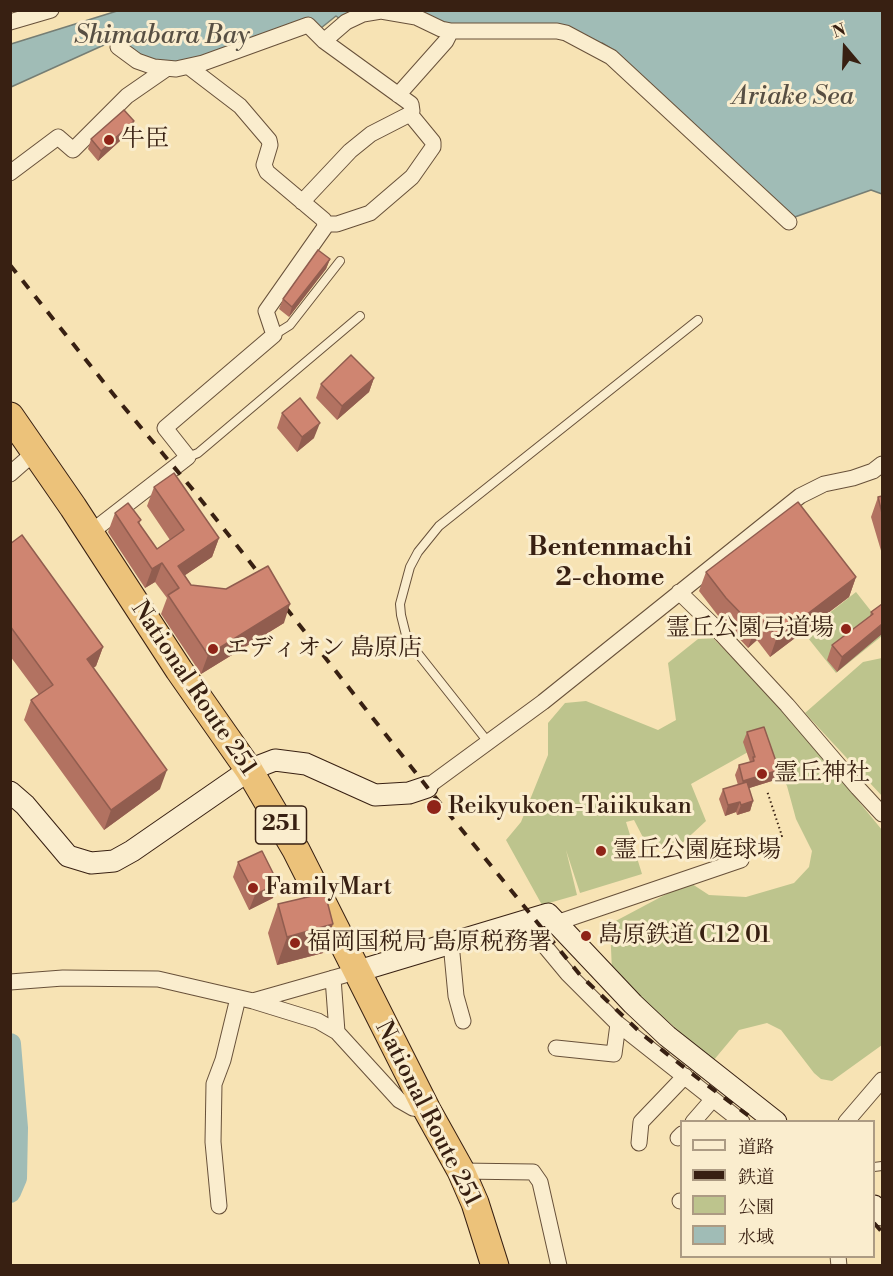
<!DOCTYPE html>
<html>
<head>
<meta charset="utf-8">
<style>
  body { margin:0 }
  #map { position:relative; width:893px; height:1276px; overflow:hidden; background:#f7e3b4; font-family:"Libre Bodoni","Noto Serif JP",serif }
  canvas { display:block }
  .frame { position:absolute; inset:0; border:12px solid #382012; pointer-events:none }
  .legend { position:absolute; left:680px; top:1120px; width:195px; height:138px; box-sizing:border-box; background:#faedce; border:2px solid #ac9b83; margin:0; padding:8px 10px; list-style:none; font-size:18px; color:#382012 }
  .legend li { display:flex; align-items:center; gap:12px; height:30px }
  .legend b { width:30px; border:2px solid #ac9b83 }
  .north { position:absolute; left:815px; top:18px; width:60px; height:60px; -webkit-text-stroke:4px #faedce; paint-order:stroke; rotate:341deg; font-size:16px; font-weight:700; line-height:24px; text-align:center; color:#382012 }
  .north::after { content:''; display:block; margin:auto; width:21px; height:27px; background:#382012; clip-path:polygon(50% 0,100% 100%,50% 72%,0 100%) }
</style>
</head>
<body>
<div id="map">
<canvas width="893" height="1276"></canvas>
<div class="frame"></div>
<ul class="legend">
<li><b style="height:8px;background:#faedce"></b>道路</li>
<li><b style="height:8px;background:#382012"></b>鉄道</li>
<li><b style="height:16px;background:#bdc48d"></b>公園</li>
<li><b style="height:16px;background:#a0bcb6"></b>水域</li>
</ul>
<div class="north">N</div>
</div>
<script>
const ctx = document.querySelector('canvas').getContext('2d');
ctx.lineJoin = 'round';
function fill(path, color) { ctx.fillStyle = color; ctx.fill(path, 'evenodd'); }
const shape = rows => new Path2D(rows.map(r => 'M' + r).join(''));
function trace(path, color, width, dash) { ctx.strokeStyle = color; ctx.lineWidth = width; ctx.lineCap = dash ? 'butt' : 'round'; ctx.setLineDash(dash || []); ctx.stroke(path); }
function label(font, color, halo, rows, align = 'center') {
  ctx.font = font + ' "Libre Bodoni","Noto Serif JP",serif'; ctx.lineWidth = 6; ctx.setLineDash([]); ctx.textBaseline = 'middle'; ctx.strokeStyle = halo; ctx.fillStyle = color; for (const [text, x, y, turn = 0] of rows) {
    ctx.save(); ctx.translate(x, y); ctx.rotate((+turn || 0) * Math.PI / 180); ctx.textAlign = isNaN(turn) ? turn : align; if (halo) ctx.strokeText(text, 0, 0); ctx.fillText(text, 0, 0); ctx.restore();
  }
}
fill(shape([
  [856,592,882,625,882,636,836,673,804,633],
  [713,638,788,715,882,830,882,1045,832,1081,821,1079,814,1073,781,1030,767,1023,739,1030,713,1061,612,972,610,924,689,882,709,895,746,897,794,883,809,867,812,851,796,819,787,786,766,748,757,747,691,784,706,821,679,846,649,849,634,820,626,822,642,874,580,893,566,850,577,895,542,905,506,840,521,822,548,755,548,723,565,703,586,701,658,730,676,720,668,663,698,639],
  [882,658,882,796,805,713,863,662]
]), '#bdc48d');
const water = shape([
  [117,11,355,11,340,19,336,16,321,28,195,60,158,64,115,40,11,87,11,44,117,11],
  [414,11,882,11,882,194,871,190,792,218,610,49,610,48,602,43,600,45,573,30,450,25,414,11]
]);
fill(water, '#a0bcb6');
trace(water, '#767e74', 1.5);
trace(shape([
  [10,1044,17,1128,16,1178,10,1192]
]), '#a0bcb6', 22);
const lane = shape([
  [274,335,290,325,340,261],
  [188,457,198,453,360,316],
  [488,742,412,646,406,635,401,615,400,604,410,567,418,552,439,526,698,320],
  [874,1167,882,1166]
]);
const street = shape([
  [10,22,51,10],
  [324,41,346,22,363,14,381,11,416,17,441,29,451,31,557,31,566,33,611,57,789,222],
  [118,47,137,61,154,67,176,69,203,63,308,25,324,41,411,104,412,111,410,114,371,134,350,151,302,202],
  [398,95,446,41,451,31],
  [10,173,58,137,73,150,127,96,166,69],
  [326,224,337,224,370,213,412,177,433,147,433,142,410,114],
  [10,474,35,452],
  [90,533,188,457,165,428,274,335,266,311,325,227,324,220,267,172,264,165,270,145,269,140,240,106,189,67],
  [679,592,713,625,787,705,858,788,882,814],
  [427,787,543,702,800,496,824,484,853,478,873,471,882,464],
  [524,921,568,974,618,1024,742,1122],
  [556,923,741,860],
  [451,943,456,996,463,1021],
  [333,978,337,1032],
  [10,982,63,978,158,979,253,1001,318,1021,337,1032,399,1100,413,1108,427,1110],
  [253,1001,355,972],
  [556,1048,614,1054,618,1024],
  [693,1122,713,1099],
  [846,1122,882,1080],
  [678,1138,682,1134],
  [639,1143,641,1122,685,1076],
  [461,1171,533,1172,540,1182,559,1266],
  [680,1201,682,1201],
  [219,1206,213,1142,214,1084,223,1060,238,998],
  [838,1256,839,1266]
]);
const secondary = shape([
  [10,792,25,805,68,856,91,863,114,861,132,851,249,770,275,760,306,764,375,795,409,793,427,787],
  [355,972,548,914,633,1004,667,1036,776,1122],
  [874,1206,882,1215]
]);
const highway = shape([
  [10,416,73,507,179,670,249,770,296,850,427,1110,461,1171,475,1203,495,1266]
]);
trace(lane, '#68513a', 10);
trace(street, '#68513a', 17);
trace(secondary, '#382012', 23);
trace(highway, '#382012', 29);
trace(shape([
  [747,848,782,836,767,791]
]), '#382012', 2, [1.5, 3]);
trace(lane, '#faedce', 8);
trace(street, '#faedce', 15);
trace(secondary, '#faedce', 21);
trace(highway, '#ecc27a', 27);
trace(shape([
  [10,265,118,400,194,491,427,787,580,975,643,1035,699,1079,757,1122],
  [874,1223,882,1232]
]), '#382012', 4, [10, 10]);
fill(shape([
  [131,131,98,161,88,149,91,139],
  [330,259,326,269,289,317,279,309,283,299],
  [374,378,369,392,337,420,316,398,321,384],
  [282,413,314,438,297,452,277,428],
  [154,487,219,538,212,557,185,575,191,585,284,623,201,674,161,614,167,598,155,582,145,588,108,532,115,513,141,520,139,524,157,549,170,540,147,506],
  [882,496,882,554,871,517,878,497],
  [10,544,103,647,96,666,93,668,160,789,104,830,24,720,31,700,39,695,10,656],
  [706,572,856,577,849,597,770,657,757,640,748,648,719,617,699,591],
  [882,604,837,672,827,660,832,645,870,616,871,612],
  [747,732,779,770,775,780,749,788,753,801,750,811,737,815,736,812,725,816,719,799,723,789,738,785,735,775,739,765,750,762,743,742],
  [238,862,273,898,249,910,233,877],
  [278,904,323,953,277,965,268,933]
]), '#b27261');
fill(shape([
  [134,121,131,131,98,161,101,151],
  [330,259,326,269,289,317,292,307],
  [374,378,369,392,337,420,342,406],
  [320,423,314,438,297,452,302,437],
  [219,538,212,557,175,582,178,566],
  [162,563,155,582,145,588,152,569],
  [856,577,849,597,770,657,777,637],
  [290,604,284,623,201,674,208,655],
  [764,621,757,640,748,648,755,628],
  [882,624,882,634,837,672,842,657],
  [103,647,96,666,79,679,87,659],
  [167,770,160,789,104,830,111,810],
  [779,770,775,780,740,791,743,781],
  [753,801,750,811,737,815,741,805],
  [740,802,736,812,725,816,728,805],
  [278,883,273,898,249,910,255,895],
  [333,924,323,953,277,965,287,937]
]), '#915d4f');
const building = shape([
  [124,110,134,121,101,151,91,139,124,110],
  [318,250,330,259,292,307,283,299,318,250],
  [351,355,374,378,342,406,321,384,351,355],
  [300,398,320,423,302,437,282,413,300,398],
  [174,473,219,538,178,566,191,585,226,589,268,566,290,604,208,655,168,595,179,588,162,563,152,569,115,513,128,503,141,520,138,522,157,549,184,530,154,487,174,473],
  [882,496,882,513,878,497,882,496],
  [798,502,856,577,777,637,764,621,755,628,726,598,706,572,798,502],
  [22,535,103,647,87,659,167,770,111,810,31,700,53,685,10,626,10,544,22,535],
  [882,604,882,624,842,657,832,645,873,614,871,612,882,604],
  [764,727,779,770,743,781,739,765,754,761,753,757,755,757,747,732,764,727],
  [747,782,753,801,741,805,740,802,728,805,723,789,747,782],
  [262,851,278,883,255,895,238,862,262,851],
  [325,893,333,924,287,937,278,904,325,893]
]);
fill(building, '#cf8571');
trace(building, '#915d4f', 1.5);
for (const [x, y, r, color] of [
  [109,140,6,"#8f2418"],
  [846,629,6,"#8f2418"],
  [213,649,6,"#8f2418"],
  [762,774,6,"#8f2418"],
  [434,807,8,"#8f2418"],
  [601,851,6,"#8f2418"],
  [253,888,6,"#8f2418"],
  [586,936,6,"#8f2418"],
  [295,943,6,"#8f2418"]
]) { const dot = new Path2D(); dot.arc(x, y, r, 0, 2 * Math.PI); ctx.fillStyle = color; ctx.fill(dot); trace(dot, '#faedce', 2); }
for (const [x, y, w] of [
  [281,825,51]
]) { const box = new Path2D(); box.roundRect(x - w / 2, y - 19, w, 38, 4.5); ctx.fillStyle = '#faedce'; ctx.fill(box); trace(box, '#382012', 1.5); }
label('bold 22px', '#382012', null, [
  ["251",281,825]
]);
label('24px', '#382012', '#faedce', [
  ["牛臣",121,140],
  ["霊丘公園弓道場",834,629,"right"],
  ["エディオン 島原店",225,649],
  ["霊丘神社",774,774],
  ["Reikyukoen-Taiikukan",448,807],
  ["霊丘公園庭球場",613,851],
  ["FamilyMart",265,888],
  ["島原鉄道 C12 01",598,936],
  ["福岡国税局 島原税務署",307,943]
], 'left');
label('24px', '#382012', '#faedce', [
  ["National Route 251",193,689,56],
  ["National Route 251",427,1114,63]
]);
label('italic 26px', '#574f43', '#faedce', [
  ["Shimabara Bay",162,37],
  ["Ariake Sea",793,98]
]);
label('bold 26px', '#382012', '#faedce', [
  ["Bentenmachi",610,549],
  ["2-chome",610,579]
]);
</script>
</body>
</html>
